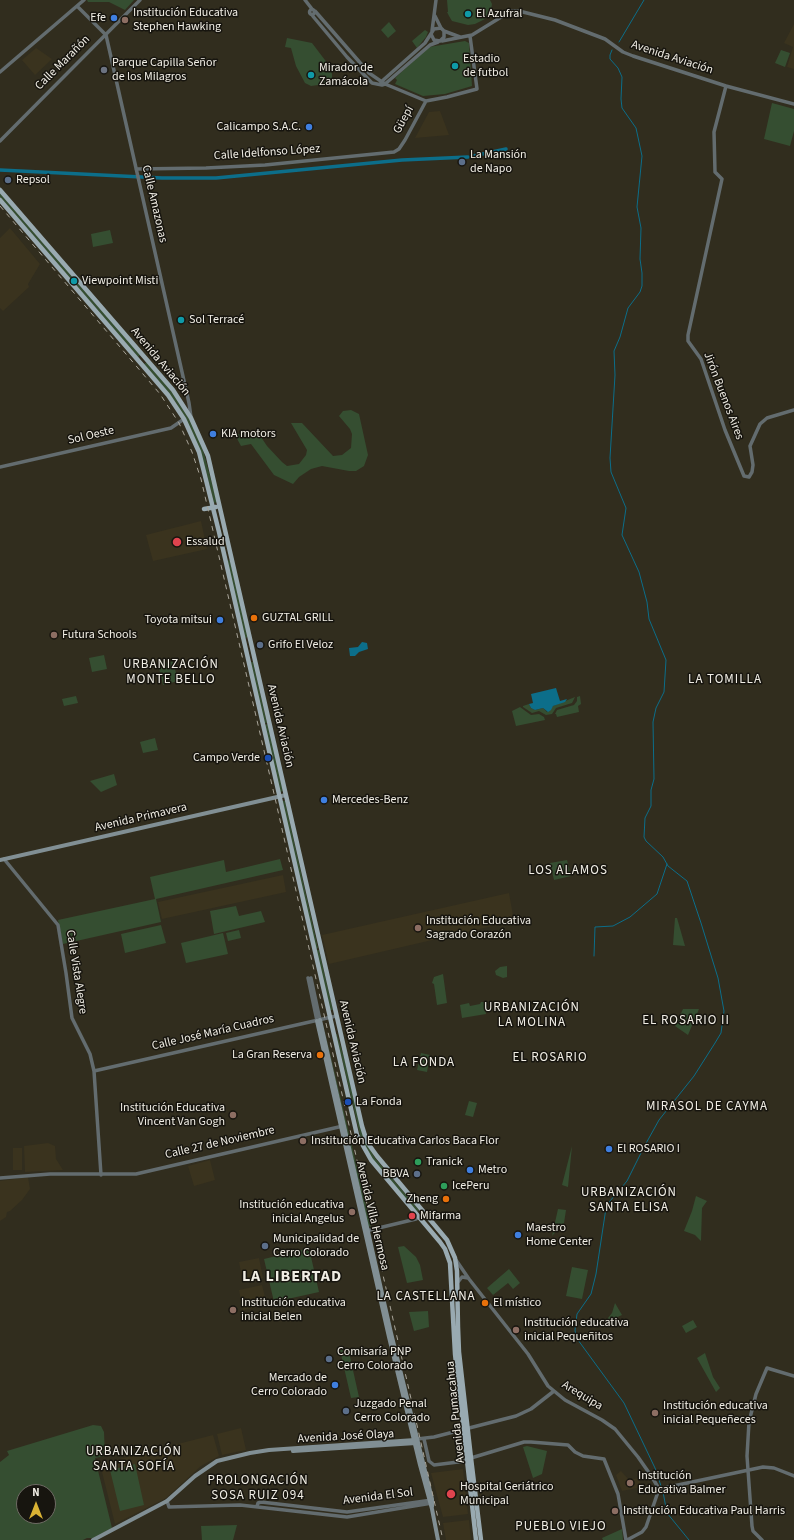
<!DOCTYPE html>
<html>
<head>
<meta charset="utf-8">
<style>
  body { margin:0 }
  #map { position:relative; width:794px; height:1540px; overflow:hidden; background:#312d1e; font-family:"Source Sans 3",sans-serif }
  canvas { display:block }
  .north { position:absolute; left:16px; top:1484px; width:40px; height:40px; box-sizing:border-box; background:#17150f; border:1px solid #6e6b64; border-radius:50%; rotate:0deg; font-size:11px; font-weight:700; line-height:16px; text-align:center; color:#f0ede4 }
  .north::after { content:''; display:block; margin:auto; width:14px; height:18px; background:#dab334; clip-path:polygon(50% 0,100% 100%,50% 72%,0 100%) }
</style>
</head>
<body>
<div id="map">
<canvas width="794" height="1540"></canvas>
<div class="north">N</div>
</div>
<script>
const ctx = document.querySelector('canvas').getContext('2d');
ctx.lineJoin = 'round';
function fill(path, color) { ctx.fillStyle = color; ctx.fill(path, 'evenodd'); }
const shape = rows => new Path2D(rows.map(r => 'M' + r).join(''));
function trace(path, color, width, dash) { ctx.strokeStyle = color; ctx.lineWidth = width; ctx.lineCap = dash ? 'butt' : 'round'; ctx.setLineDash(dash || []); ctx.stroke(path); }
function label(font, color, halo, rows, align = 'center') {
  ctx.font = font + ' "Source Sans 3",sans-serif'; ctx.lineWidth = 3; ctx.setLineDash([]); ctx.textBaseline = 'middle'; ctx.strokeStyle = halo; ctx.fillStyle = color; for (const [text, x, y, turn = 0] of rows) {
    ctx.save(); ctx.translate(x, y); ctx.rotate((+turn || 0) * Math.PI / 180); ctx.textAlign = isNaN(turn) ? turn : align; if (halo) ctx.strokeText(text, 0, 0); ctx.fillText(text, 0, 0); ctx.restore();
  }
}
fill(shape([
  [794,24,794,69,787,67,793,47,784,43],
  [36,48,52,59,35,75,22,60],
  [440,111,449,135,415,138,429,112],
  [10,228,40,264,28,284,29,287,3,311,0,308,0,238],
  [201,521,207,549,153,561,146,535],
  [283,875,286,892,162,919,158,902],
  [509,893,514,921,329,964,322,935],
  [48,1143,55,1146,56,1159,63,1170,25,1172,24,1146],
  [13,1148,22,1148,22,1170,13,1170],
  [210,1160,215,1180,194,1186,188,1166],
  [28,1177,30,1189,22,1200,10,1211,7,1212,6,1217,0,1221,0,1181],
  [259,1258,263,1278,243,1282,239,1262],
  [262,1285,267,1305,243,1310,239,1290],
  [241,1428,246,1450,222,1455,217,1434],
  [213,1435,219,1456,201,1466,166,1498,115,1524,100,1464],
  [463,1469,468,1514,443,1517,431,1473],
  [621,1471,629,1480,639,1478,642,1487,622,1491,616,1475],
  [469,1520,471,1540,446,1540,443,1523]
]), '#3a331e');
fill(shape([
  [87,0,134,0,125,10,109,2,88,2],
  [447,0,490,0,492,4,491,10,485,19,475,24,468,25,452,21,449,16,447,12,448,12],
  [389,22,396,31,388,38,381,30],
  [425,30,428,32,426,37,417,48,412,41],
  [287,38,312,43,328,64,332,74,332,83,311,86,305,83,296,66,291,48,285,47],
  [465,41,469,43,472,86,445,94,423,96,395,84,397,80,395,78,429,47],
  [781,50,790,53,785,67,775,63],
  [772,103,794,109,794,131,790,146,764,139],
  [0,193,140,355,138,357,0,197],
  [110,230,113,243,93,247,91,234],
  [147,362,175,396,192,423,203,450,217,502,214,503,204,463,177,404,144,364],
  [351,410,359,414,368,455,364,466,356,471,349,471,322,466,311,469,299,477,293,484,274,475,251,444,241,446,235,435,246,432,257,431,267,446,282,462,287,466,299,464,306,455,307,450,291,423,302,423,333,456,342,455,351,448,352,434,350,429,339,416,343,411],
  [230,560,248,637,245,638,227,561],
  [104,655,107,669,92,672,89,658],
  [173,661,178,681,163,685,158,664],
  [250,662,253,662,267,723,264,723],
  [76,696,78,703,64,706,62,699],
  [580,696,581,704,578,706,579,712,557,717,556,714,555,714,557,710,574,705,577,701,577,697],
  [575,697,572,703,556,708,552,714,546,715,539,711,532,713,523,707,523,706,529,704,531,708,535,710,543,708,547,712,553,706],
  [520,707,531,715,539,714,544,717,545,720,516,726,512,711],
  [268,724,283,791,280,792,264,725],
  [155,738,158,750,143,753,140,742],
  [114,774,117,785,101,792,90,781],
  [282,801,285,801,318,948,316,949],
  [280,859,283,870,156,899,161,922,63,944,58,920,155,899,150,877,224,860,226,872],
  [567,860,571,876,554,880,550,863],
  [236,906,239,916,261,911,265,922,214,934,210,911],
  [675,918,677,918,685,946,673,945],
  [161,925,166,943,125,953,121,934],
  [239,930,241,938,228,941,226,933],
  [223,933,228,954,186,963,181,943],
  [316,950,319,950,333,1010,330,1010],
  [507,966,507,977,503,978,496,975,495,971,500,967],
  [443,974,447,1003,437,1005,434,984,432,983,434,977],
  [481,1002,484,1002,486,1014,462,1018,460,1005,469,1003,470,1006,480,1004],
  [683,1009,699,1009,688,1035,675,1026],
  [323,1023,371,1227,368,1226],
  [336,1034,337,1034,345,1061,364,1139,375,1158,419,1210,417,1212,372,1160,361,1139],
  [421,1053,430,1055,427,1072,417,1070],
  [469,1101,477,1103,473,1117,465,1115],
  [572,1146,568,1187,562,1185],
  [696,1196,707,1201,702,1208,701,1241,695,1235,684,1231,692,1211],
  [558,1209,566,1210,564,1223,552,1236],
  [404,1246,416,1257,420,1265,423,1280,407,1283,398,1247],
  [309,1248,319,1292,274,1302,264,1259],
  [572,1267,588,1270,582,1299,566,1296],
  [509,1269,520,1283,513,1289,508,1283,493,1295,487,1288],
  [615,1303,622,1315,604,1323,612,1313],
  [428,1311,429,1327,414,1331,409,1312],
  [693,1320,697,1327,686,1333,682,1326],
  [348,1348,359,1397,351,1398,340,1350],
  [705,1353,713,1377,720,1388,716,1392,697,1358],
  [93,1425,101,1426,104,1432,105,1456,95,1458,112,1528,93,1538,87,1538,83,1540,0,1540,0,1462,9,1455,7,1451],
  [24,1492,48,1492,48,1516,24,1516],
  [527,1446,547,1451,542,1474,533,1478,523,1447],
  [135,1464,144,1505,120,1511,110,1470],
  [237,1525,233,1540,202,1540,201,1526],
  [622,1529,623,1540,603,1540,602,1538]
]), '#354e31');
fill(shape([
  [362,642,367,643,368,649,359,652,355,656,350,656,349,648,358,647],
  [556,688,560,701,567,699,565,702,553,706,551,710,548,712,543,708,535,710,531,708,529,704,533,703,531,694]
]), '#0c6e8a');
trace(shape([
  [619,42,644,0],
  [612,50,610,55,610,59,618,68,622,77,621,99,622,108,636,128,642,156,637,207,641,228,640,259,642,273,642,286,640,292,628,308,620,337,614,351,615,375,610,458,611,472,626,508,622,535,639,572,647,602,649,619,666,660,664,692,656,708,653,722,654,779,651,790,651,806,645,818,644,837,646,841,663,857,668,866,687,881,701,923,718,978,724,1011,721,1033,715,1043,694,1076,659,1120,644,1147,627,1181,610,1201,606,1208,596,1274,591,1294,577,1314,575,1330,576,1337,578,1340,624,1403,655,1468,661,1486],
  [594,956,595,927,613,926,630,917,657,894,667,864],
  [663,1492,667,1513,689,1540]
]), '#0c6e8a', 1);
trace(shape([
  [473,156,506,149],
  [0,170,162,178,216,178,402,160,468,157]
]), '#0c6e8a', 3.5);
trace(shape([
  [305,0,312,9],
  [77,6,106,35,189,403,191,417],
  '309.5 12a2.5 2.5 0 1 1 5 0a2.5 2.5 0 1 1-5 0Z',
  [315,11,369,73,385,84,426,101],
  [311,14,347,57,372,83,382,85,385,84],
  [435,16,441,28],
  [432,31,436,0],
  [431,34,434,40,440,41,444,37,444,31],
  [442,41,472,35,511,11,519,11,555,20,605,39,623,52,633,56,726,86,794,104],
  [0,72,84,0],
  [381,82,425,43,434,29,441,28,444,31,460,37],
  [385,84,430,45,438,42],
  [726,86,714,132,715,172,722,179,688,335,688,341,701,359,725,430,744,476,749,477,752,472,753,465,750,446,760,424,767,418,794,410],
  [426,101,447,97,477,89,470,36],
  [0,141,140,0],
  [136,169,206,168,265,165,394,152,399,149,405,140,426,101],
  [0,467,171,428,184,419],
  [4,859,58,925,66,973,72,1018,90,1054,94,1071,101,1175],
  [308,978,317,1021],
  [311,978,320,1020],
  [94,1071,336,1016],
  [0,1178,50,1174,136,1174,343,1126],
  [366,1231,416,1219,425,1215],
  [456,1260,469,1279,528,1354,548,1386,565,1400,602,1420,615,1429,638,1457,652,1477,659,1489],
  [458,1282,462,1277,468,1278],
  [417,1439,434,1437,516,1416,531,1409,554,1391],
  [424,1439,429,1461,434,1465,466,1461,471,1458,524,1442,531,1442,568,1445,575,1452,583,1456,604,1459,618,1494,626,1540],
  [659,1489,763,1467,774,1468,794,1476],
  [167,1501,169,1507,240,1505,347,1517,432,1503],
  [257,1506,258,1503,261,1502,347,1512,432,1500],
  [627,1540,642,1532,646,1527,659,1489],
  [762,1540,753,1531,752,1526,747,1456,749,1422,756,1394,767,1368,794,1376]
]), '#636c6f', 3.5);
trace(shape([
  [0,860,286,795],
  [320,1020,391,1333,432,1499,432,1507],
  [317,1021,389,1337,420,1465,432,1509,438,1540],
  [293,1451,416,1443],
  [93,1540,167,1501,195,1476,217,1461,250,1453,269,1450,415,1440]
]), '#818f94', 4);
trace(shape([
  [0,190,173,390,191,418,208,456,362,1126,367,1142,377,1156,447,1240,455,1258,457,1271,458,1327,459,1352,471,1458,481,1540],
  [0,200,168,395,184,419,199,452,219,532,357,1135,371,1160,440,1242,445,1249,450,1263,455,1354,476,1540],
  [204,509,216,507]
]), '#99aab1', 4.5);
trace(shape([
  [0,206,160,394,179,423,192,452,201,479,275,798,443,1540]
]), '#a9a59a', 1, [5, 5]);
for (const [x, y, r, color] of [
  [468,14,4,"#0f9aa8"],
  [114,18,4,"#3f7fe0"],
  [125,20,4,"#8d6e63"],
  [455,66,4,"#0f9aa8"],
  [104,70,4,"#6b7280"],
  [311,75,4,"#0f9aa8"],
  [309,127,4,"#3f7fe0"],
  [462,162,4,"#5c6f8a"],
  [8,180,4,"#5c6f8a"],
  [74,281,4,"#0f9aa8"],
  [181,320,4,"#0f9aa8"],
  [213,434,4,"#3f7fe0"],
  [177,542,5,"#e0444e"],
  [254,618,4,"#e8710a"],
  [220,620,4,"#3f7fe0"],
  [54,635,4,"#8d6e63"],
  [260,645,4,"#5c6f8a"],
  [268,758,4,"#1a4fb4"],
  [324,800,4,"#3f7fe0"],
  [418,928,4,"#8d6e63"],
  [320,1055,4,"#e8710a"],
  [348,1102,4,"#1a4fb4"],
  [233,1115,4,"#8d6e63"],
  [303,1141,4,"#8d6e63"],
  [609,1149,4,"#3f7fe0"],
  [418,1162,4,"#2e9e5b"],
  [470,1170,4,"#3f7fe0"],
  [417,1174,4,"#5c6f8a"],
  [444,1186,4,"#2e9e5b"],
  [446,1199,4,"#e8710a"],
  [352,1212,4,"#8d6e63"],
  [412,1216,4,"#e0444e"],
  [518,1235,4,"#3f7fe0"],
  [265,1246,4,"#5c6f8a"],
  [485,1303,4,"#e8710a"],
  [233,1310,4,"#8d6e63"],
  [516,1330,4,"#8d6e63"],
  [329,1359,4,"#5c6f8a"],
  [335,1385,4,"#3f7fe0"],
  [346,1411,4,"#5c6f8a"],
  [655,1413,4,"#8d6e63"],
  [630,1483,4,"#8d6e63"],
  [451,1494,5,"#e0444e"],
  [615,1511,4,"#8d6e63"]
]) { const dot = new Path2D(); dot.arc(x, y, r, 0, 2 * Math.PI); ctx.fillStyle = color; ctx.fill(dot); trace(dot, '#17150f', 1.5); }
label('12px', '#f0ede4', '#17150f', [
  ["Institución Educativa",133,13],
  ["Stephen Hawking",133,27],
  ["El Azufral",476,14],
  ["Efe",106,18,"right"],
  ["Estadio",463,59],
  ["de futbol",463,73],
  ["Parque Capilla Señor",112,63],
  ["de los Milagros",112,77],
  ["Mirador de",319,68],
  ["Zamácola",319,82],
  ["Calicampo S.A.C.",301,127,"right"],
  ["La Mansión",470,155],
  ["de Napo",470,169],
  ["Repsol",16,180],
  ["Viewpoint Misti",82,281],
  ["Sol Terracé",189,320],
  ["KIA motors",221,434],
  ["Essalud",186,542],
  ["GUZTAL GRILL",262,618],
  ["Toyota mitsui",212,620,"right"],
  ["Futura Schools",62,635],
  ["Grifo El Veloz",268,645],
  ["Campo Verde",260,758,"right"],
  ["Mercedes-Benz",332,800],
  ["Institución Educativa",426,921],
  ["Sagrado Corazón",426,935],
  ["La Gran Reserva",312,1055,"right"],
  ["La Fonda",356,1102],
  ["Institución Educativa",225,1108,"right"],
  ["Vincent Van Gogh",225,1122,"right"],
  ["Institución Educativa Carlos Baca Flor",311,1141],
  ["El ROSARIO I",617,1149],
  ["Tranick",426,1162],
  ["Metro",478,1170],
  ["BBVA",409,1174,"right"],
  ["IcePeru",452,1186],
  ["Zheng",438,1199,"right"],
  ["Institución educativa",344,1205,"right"],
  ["inicial Angelus",344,1219,"right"],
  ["Mifarma",420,1216],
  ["Maestro",526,1228],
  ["Home Center",526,1242],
  ["Municipalidad de",273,1239],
  ["Cerro Colorado",273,1253],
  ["Institución educativa",241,1303],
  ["inicial Belen",241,1317],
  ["El místico",493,1303],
  ["Institución educativa",524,1323],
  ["inicial Pequeñitos",524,1337],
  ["Comisaría PNP",337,1352],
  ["Cerro Colorado",337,1366],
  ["Mercado de",327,1378,"right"],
  ["Cerro Colorado",327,1392,"right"],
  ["Juzgado Penal",354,1404],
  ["Cerro Colorado",354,1418],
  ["Institución educativa",663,1406],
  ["inicial Pequeñeces",663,1420],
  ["Institución",638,1476],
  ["Educativa Balmer",638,1490],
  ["Hospital Geriátrico",460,1487],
  ["Municipal",460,1501],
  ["Institución Educativa Paul Harris",623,1511]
], 'left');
label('12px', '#f0ede4', '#17150f', [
  ["Avenida Aviación",672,58,18],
  ["Calle Marañón",63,63,-45],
  ["Güepí",404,120,-61],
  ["Calle Idelfonso López",267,153,-4],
  ["Calle Amazonas",154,204,77],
  ["Avenida Aviación",160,362,50],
  ["Jirón Buenos Aires",723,396,69],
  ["Sol Oeste",91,436,-13],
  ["Avenida Aviación",280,726,77],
  ["Avenida Primavera",141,818,-13],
  ["Calle Vista Alegre",76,972,81],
  ["Calle José María Cuadros",213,1033,-13],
  ["Avenida Aviación",352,1042,77],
  ["Calle 27 de Noviembre",220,1143,-13],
  ["Avenida Villa Hermosa",372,1216,77],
  ["Arequipa",582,1396,31],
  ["Avenida Pumacahua",456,1412,-96],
  ["Avenida José Olaya",346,1437,-3],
  ["Avenida El Sol",378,1497,-7]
]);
ctx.letterSpacing = '1px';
label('13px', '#f0ede4', '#17150f', [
  ["URBANIZACIÓN",171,665],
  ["MONTE BELLO",171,680],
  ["LA TOMILLA",725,680],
  ["LOS ALAMOS",568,871],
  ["URBANIZACIÓN",532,1008],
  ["LA MOLINA",532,1023],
  ["EL ROSARIO II",686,1021],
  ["EL ROSARIO",550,1058],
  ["LA FONDA",424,1063],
  ["MIRASOL DE CAYMA",707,1107],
  ["URBANIZACIÓN",629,1193],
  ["SANTA ELISA",629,1208],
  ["LA CASTELLANA",426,1297],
  ["URBANIZACIÓN",134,1452],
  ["SANTA SOFÍA",134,1467],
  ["PROLONGACIÓN",258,1481],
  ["SOSA RUIZ 094",258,1496],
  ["PUEBLO VIEJO",561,1527]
]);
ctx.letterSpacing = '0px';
ctx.letterSpacing = '1px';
label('bold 16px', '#f0ede4', '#17150f', [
  ["LA LIBERTAD",292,1277]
]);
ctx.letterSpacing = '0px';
</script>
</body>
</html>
